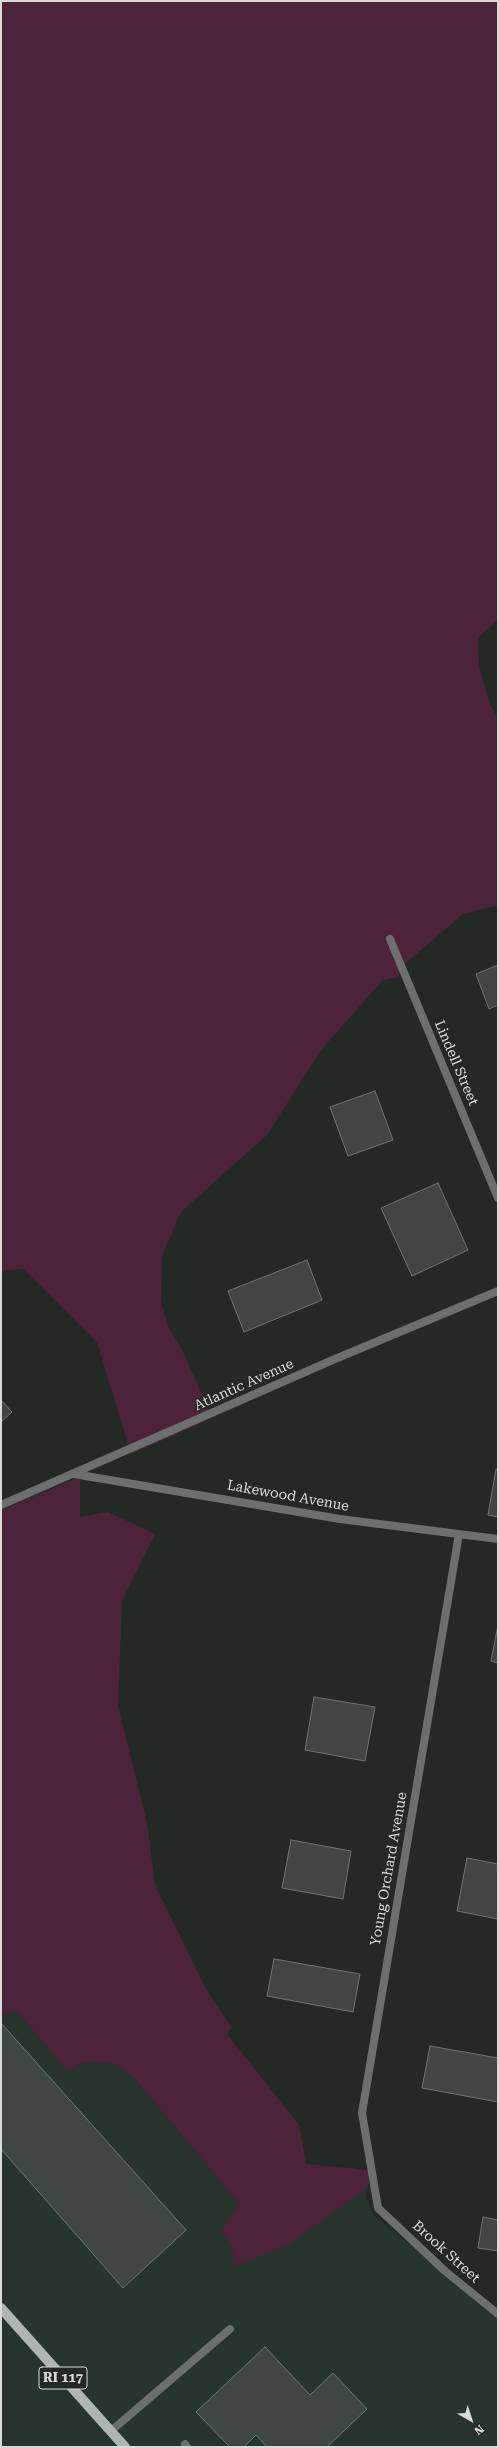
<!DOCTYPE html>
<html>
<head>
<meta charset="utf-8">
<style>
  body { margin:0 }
  #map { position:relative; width:499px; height:2448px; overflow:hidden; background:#232a26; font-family:"Roboto Serif",serif }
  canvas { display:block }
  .frame { position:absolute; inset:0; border:2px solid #d7dcd9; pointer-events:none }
  .north { position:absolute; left:451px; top:2400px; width:40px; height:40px; -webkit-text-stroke:3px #232a26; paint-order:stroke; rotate:141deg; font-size:11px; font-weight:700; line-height:16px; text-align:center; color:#d7dcd9 }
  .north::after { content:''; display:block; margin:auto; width:14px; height:18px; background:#d7dcd9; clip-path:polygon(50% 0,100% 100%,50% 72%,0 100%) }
</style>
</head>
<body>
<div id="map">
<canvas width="499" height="2448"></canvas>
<div class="frame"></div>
<div class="north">N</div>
</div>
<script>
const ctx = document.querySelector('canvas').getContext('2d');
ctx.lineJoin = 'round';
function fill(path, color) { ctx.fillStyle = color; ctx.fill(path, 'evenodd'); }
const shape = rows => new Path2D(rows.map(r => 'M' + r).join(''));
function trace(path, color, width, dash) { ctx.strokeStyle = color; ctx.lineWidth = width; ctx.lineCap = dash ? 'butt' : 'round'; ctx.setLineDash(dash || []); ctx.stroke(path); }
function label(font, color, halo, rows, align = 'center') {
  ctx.font = font + ' "Roboto Serif",serif'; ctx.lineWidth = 3; ctx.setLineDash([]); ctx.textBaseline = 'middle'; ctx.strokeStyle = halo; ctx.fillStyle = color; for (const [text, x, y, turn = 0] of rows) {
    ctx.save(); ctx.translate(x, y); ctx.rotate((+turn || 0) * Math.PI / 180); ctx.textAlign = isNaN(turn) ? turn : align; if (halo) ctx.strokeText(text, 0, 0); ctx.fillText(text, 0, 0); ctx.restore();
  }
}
fill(shape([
  [16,2011,68,2071,85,2062,114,2063,134,2078,240,2204,221,2230,233,2250,368,2187,366,2196,373,2215,498,2315,498,2447,1,2447,1,2015]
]), '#27352e');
fill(shape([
  [1,1,498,1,498,620,478,638,479,666,490,704,498,719,498,907,494,906,463,914,400,968,399,977,383,980,321,1050,267,1135,181,1212,162,1256,161,1303,169,1328,183,1352,210,1412,204,1422,131,1454,97,1342,23,1269,1,1271],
  [80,1477,80,1517,108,1512,155,1534,122,1601,118,1705,147,1823,155,1885,205,1987,231,2027,227,2034,299,2125,306,2164,369,2170,368,2187,290,2244,233,2267,233,2250,221,2230,240,2204,134,2078,114,2063,85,2062,68,2071,16,2011,1,2015,1,1510]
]), '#4d233a');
const building = shape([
  [498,965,498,1005,489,1009,476,974,498,965],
  [375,1091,393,1140,348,1156,330,1107,375,1091],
  [438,1183,468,1250,412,1276,381,1208,438,1183],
  [307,1260,322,1300,244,1332,228,1291,307,1260],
  [1,1400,12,1412,1,1422,1,1400],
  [496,1469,498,1470,498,1517,488,1515,496,1469],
  [498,1625,498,1663,491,1661,498,1625],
  [314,1697,375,1707,365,1761,305,1750,314,1697],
  [291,1840,351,1851,343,1899,282,1888,291,1840],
  [467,1858,498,1864,498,1919,457,1911,467,1858],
  [274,1959,360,1974,353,2012,267,1996,274,1959],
  [1,2023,186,2230,123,2288,1,2149,1,2023],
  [430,2046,498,2058,498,2102,422,2088,430,2046],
  [483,2217,498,2220,498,2251,478,2248,483,2217],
  [265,2347,310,2395,333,2373,367,2409,327,2447,267,2447,256,2435,244,2447,230,2447,196,2412,265,2347]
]);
fill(building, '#404743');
trace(building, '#6d7571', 1);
trace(shape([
  [111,2431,230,2329],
  [185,2444,187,2447]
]), '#6b6f6d', 8);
trace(shape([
  [390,939,498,1198],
  [74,1474,340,1519,498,1539],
  [459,1534,362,2113,378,2208,445,2271,498,2314]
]), '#6b6f6d', 8);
trace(shape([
  [1,1505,335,1359,498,1291]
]), '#6b6f6d', 8);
trace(shape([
  [1,2308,125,2447]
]), '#afb6b2', 10);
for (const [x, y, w] of [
  [63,2378,48]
]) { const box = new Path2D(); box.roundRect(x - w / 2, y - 11, w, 22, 3); ctx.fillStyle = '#232a26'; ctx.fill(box); trace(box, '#d7dcd9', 1); }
label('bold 13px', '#d7dcd9', null, [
  ["RI 117",63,2378]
]);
label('14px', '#d7dcd9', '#232a26', [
  ["Lindell Street",456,1063,67],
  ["Atlantic Avenue",244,1385,-24],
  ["Lakewood Avenue",288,1496,10],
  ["Young Orchard Avenue",389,1869,-80],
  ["Brook Street",446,2252,42]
]);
</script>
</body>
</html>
